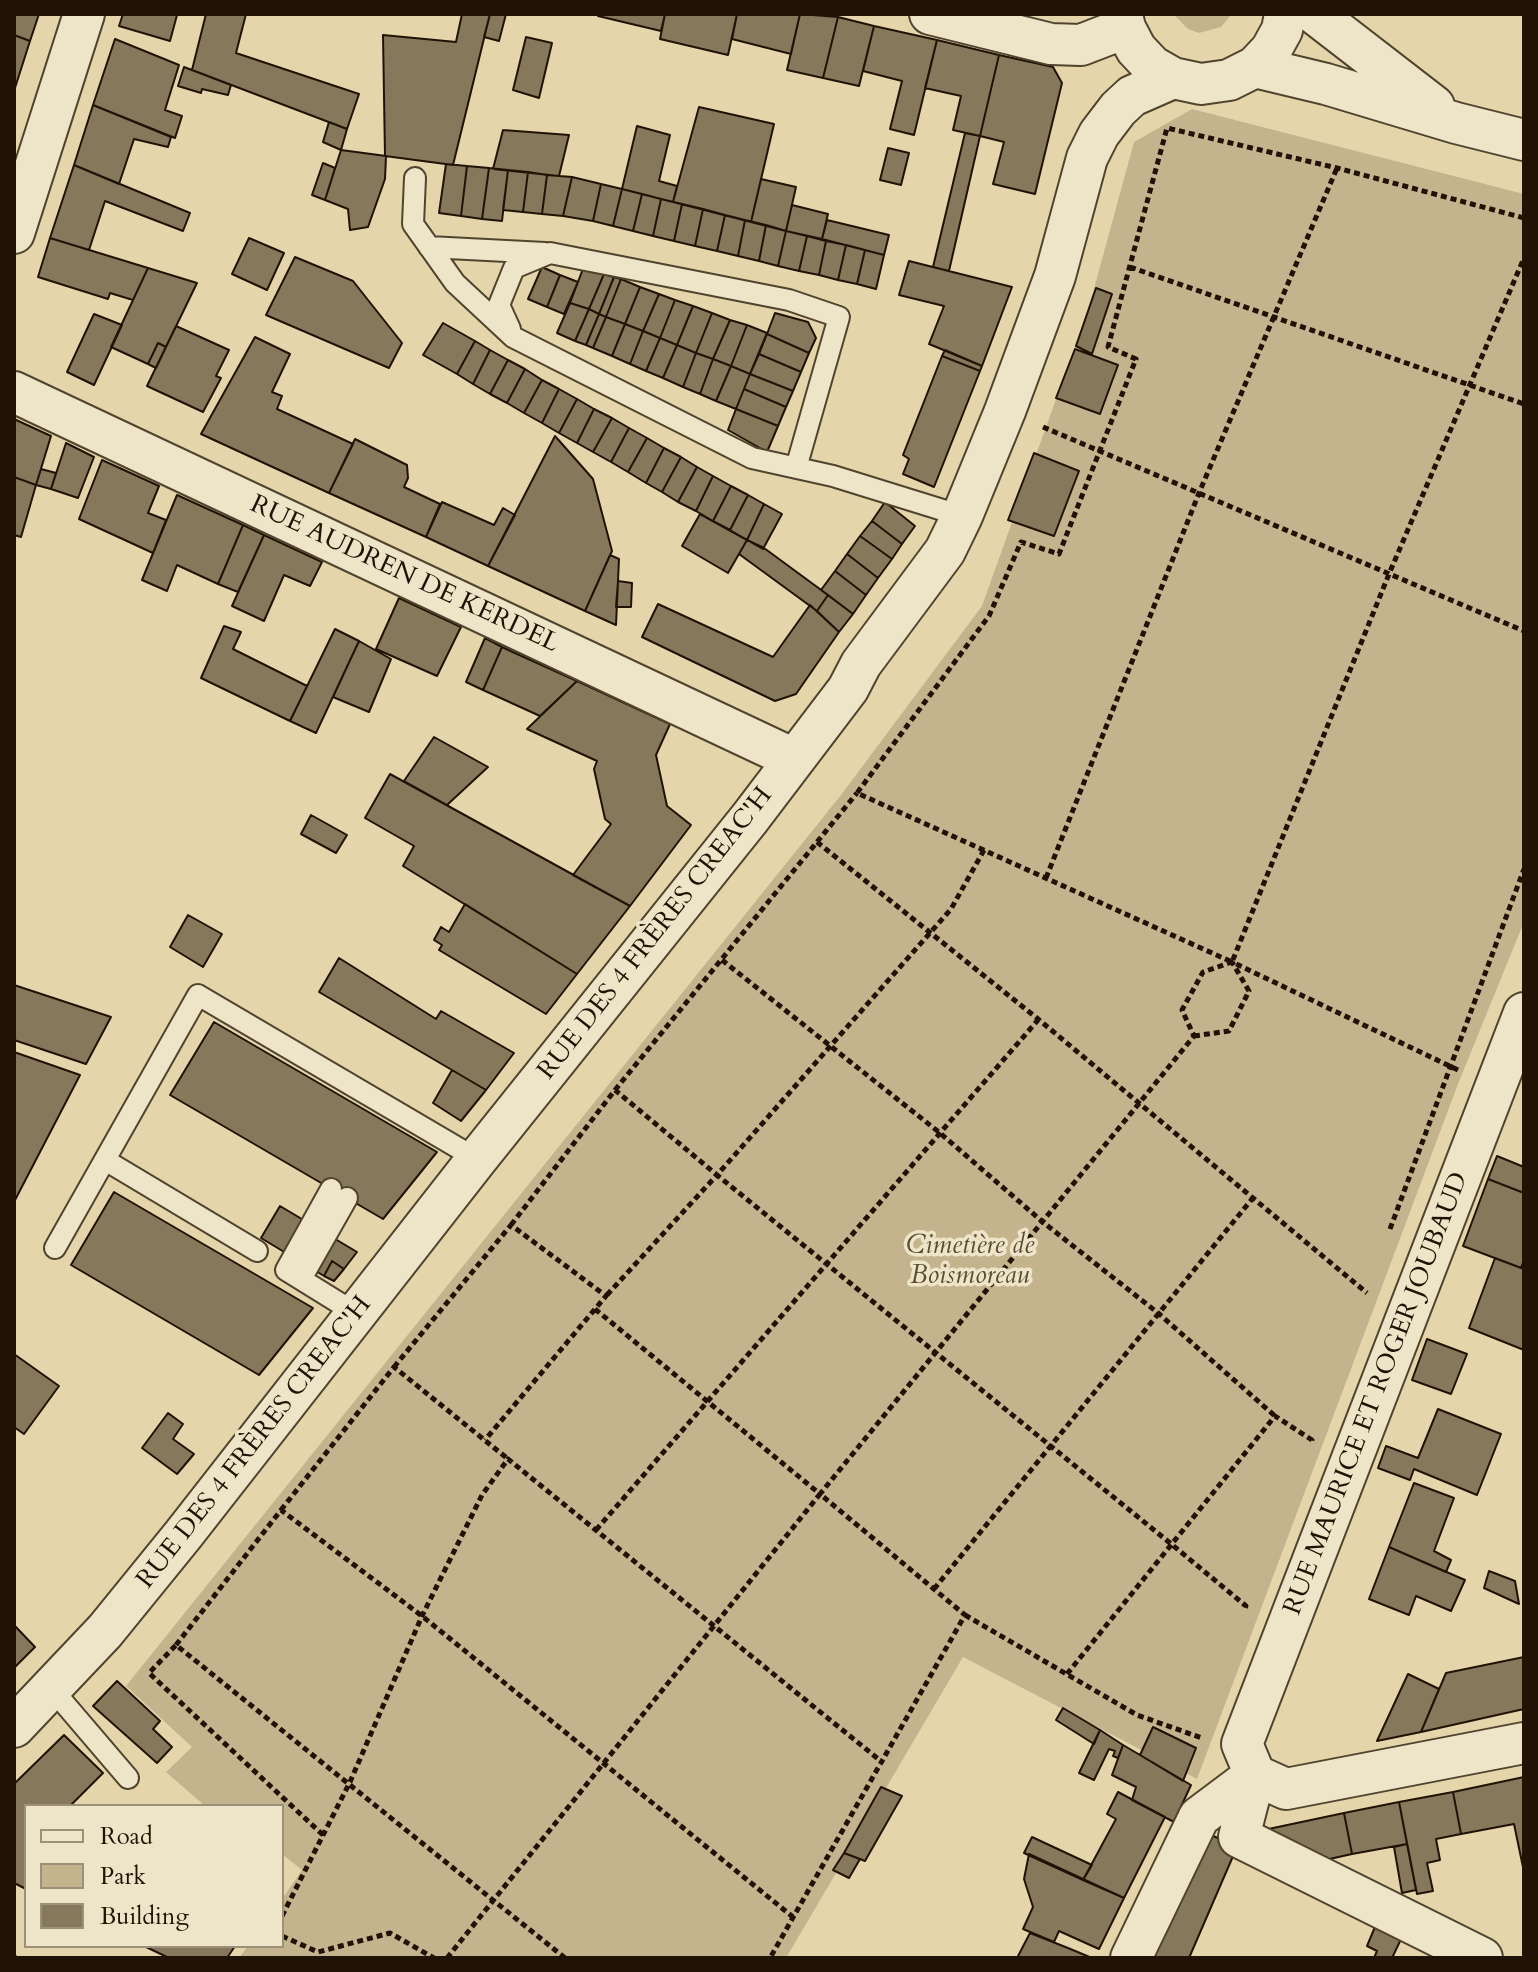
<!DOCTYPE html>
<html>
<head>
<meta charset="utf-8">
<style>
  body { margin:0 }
  #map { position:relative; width:1538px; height:1972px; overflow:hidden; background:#e5d5aa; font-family:Cardo,serif }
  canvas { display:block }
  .frame { position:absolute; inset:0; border:16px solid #201306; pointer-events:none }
  .legend { position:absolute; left:24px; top:1804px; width:260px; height:144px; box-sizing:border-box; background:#eee4c8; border:2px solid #9c907a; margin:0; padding:10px 14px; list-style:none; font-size:24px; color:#201306 }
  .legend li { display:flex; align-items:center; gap:16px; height:40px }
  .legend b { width:40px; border:2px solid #9c907a }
</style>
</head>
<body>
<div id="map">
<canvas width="1538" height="1972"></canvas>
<div class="frame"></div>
<ul class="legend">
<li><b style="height:10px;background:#eee4c8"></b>Road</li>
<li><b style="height:22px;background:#c4b48e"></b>Park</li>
<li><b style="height:22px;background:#86785b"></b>Building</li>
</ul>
</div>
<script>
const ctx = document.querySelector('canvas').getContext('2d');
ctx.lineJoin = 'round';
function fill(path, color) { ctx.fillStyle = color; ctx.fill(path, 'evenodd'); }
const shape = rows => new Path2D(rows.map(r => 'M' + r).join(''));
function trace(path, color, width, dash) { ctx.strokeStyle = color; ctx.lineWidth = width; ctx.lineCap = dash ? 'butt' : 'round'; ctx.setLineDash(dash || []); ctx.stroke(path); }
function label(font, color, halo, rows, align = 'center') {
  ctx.font = font + ' Cardo,serif'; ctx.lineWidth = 7; ctx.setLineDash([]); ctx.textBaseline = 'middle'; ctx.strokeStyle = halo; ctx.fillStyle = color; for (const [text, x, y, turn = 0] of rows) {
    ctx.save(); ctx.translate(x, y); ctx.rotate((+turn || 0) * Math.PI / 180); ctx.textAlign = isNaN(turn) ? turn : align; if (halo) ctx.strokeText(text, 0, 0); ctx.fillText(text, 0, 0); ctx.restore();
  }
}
fill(shape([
  [1173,14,1232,14,1221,27,1199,33,1188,29],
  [1192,109,1524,194,1524,922,1458,1084,1197,1779,963,1657,786,1958,239,1958,248,1946,282,1946,282,1899,302,1870,282,1854,282,1806,205,1806,166,1772,192,1747,126,1686,841,795,982,606,1089,307,1134,142]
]), '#c4b48e');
const building = shape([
  [14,14,39,14,30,41,14,35,14,14],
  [123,14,177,15,170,41,119,26,123,14],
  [206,14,246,14,236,53,359,94,347,129,192,70,206,14],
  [462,14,490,14,453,165,385,156,383,35,456,42,462,14],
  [490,14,506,14,499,41,484,37,490,14],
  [599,14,665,14,661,31,598,16,599,14],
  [665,14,737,14,728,55,660,39,665,14],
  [737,14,800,14,791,54,732,39,737,14],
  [800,14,838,17,823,78,787,70,800,14],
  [838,17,874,26,859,86,823,78,838,17],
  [874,26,937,40,914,135,890,129,902,81,863,71,874,26],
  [14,35,30,41,14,91,14,35],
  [526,37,552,43,539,98,513,90,526,37],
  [115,39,179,65,165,110,182,116,175,138,93,105,115,39],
  [937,40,999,55,980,136,953,130,961,96,925,88,937,40],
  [999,55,1053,67,1062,83,1035,194,993,184,1004,142,980,136,999,55],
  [184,67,231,85,228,95,202,89,201,93,178,86,184,67],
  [93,105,171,137,168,147,134,139,119,184,74,165,93,105],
  [699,107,774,124,751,222,673,202,699,107],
  [329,122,347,129,341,150,323,142,329,122],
  [637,126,670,135,659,181,677,186,673,202,622,189,637,126],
  [503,130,569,135,559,176,493,169,503,130],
  [965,133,980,136,949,271,933,267,965,133],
  [888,148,909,153,901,185,880,180,888,148],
  [341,150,386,156,385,179,368,227,350,230,348,209,325,200,341,150],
  [323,163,335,168,325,200,312,195,323,163],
  [446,164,467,166,461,216,439,213,446,164],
  [74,165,190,213,183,231,105,201,89,250,50,238,74,165],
  [467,166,489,168,482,219,461,216,467,166],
  [489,168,508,170,502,221,482,219,489,168],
  [508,170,528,172,523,212,503,210,508,170],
  [528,172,547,175,542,214,523,212,528,172],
  [547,175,572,177,563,216,542,214,547,175],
  [572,177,601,184,593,221,563,216,572,177],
  [761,179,796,187,786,231,751,222,761,179],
  [601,184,622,189,613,226,593,221,601,184],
  [622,189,642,194,633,231,613,226,622,189],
  [642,194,661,199,653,236,633,231,642,194],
  [661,199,682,204,674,241,653,236,661,199],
  [682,204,703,209,695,246,674,241,682,204],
  [792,205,828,214,822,239,786,231,792,205],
  [703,209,725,215,717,251,695,246,703,209],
  [725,215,745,220,738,256,717,251,725,215],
  [745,220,766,225,759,261,738,256,745,220],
  [827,220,889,235,884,255,822,239,827,220],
  [766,225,786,231,778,266,759,261,766,225],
  [786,231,807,236,799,271,778,266,786,231],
  [807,236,826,241,819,275,799,271,807,236],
  [50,238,148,268,133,300,110,293,108,299,38,277,50,238],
  [249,238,284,253,267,290,232,274,249,238],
  [826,241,846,245,838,280,819,275,826,241],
  [846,245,865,250,857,284,838,280,846,245],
  [865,250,884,255,876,289,857,284,865,250],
  [295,257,353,281,402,343,389,368,266,315,295,257],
  [909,261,1012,287,982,366,929,344,944,306,899,295,909,261],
  [584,266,604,274,589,309,570,303,584,266],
  [542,267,560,275,547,307,528,299,542,267],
  [148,268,197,283,166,347,158,343,148,364,111,347,148,268],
  [604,274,614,277,599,314,589,309,604,274],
  [560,275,578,282,564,314,547,307,560,275],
  [614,277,621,279,606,317,599,314,614,277],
  [621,279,640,287,625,324,606,317,621,279],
  [640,287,659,294,643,331,625,324,640,287],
  [1096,288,1112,294,1092,354,1076,346,1096,288],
  [659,294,675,300,660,338,643,331,659,294],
  [675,300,693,306,677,345,660,338,675,300],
  [570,303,589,309,575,341,557,333,570,303],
  [693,306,712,313,696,353,677,345,693,306],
  [589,309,599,314,586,345,575,341,589,309],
  [712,313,730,320,713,359,696,353,712,313],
  [775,313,808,322,816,338,809,353,767,334,775,313],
  [94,314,122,325,94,385,67,372,94,314],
  [599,314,606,317,593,348,586,345,599,314],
  [606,317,625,324,612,356,593,348,606,317],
  [730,320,747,325,731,366,713,359,730,320],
  [443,323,475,341,457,374,423,355,443,323],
  [625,324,643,331,630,364,612,356,625,324],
  [747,325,767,333,750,374,731,366,747,325],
  [176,326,229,350,216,376,221,378,203,412,147,386,176,326],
  [643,331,660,338,646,371,630,364,643,331],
  [767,334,809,353,801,372,759,354,767,334],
  [255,337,290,354,272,392,282,396,277,409,353,444,329,493,201,434,255,337],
  [660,338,677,345,663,378,646,371,660,338],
  [475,341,490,350,473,384,457,374,475,341],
  [158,343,166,347,156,368,148,364,158,343],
  [677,345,696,353,683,387,663,378,677,345],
  [1075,349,1118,365,1100,414,1056,398,1075,349],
  [490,350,508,360,490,394,473,384,490,350],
  [945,350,982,366,980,371,942,356,945,350],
  [696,353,713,359,700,394,683,387,696,353],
  [759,354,801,372,793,391,750,374,759,354],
  [942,356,980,371,934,487,903,474,909,459,903,455,942,356],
  [713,359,731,366,716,401,700,394,713,359],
  [508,360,525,369,507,403,490,394,508,360],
  [731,366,750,374,736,409,716,401,731,366],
  [525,369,542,380,524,413,507,403,525,369],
  [750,374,793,391,786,407,744,389,750,374],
  [542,380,559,389,542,423,524,413,542,380],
  [559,389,577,399,559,433,542,423,559,389],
  [744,389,786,407,778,426,736,409,744,389],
  [577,399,594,409,577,443,559,433,577,399],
  [594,409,612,418,593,452,577,443,594,409],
  [736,409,778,426,767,452,728,430,736,409],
  [612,418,629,428,611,462,593,452,612,418],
  [14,419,51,436,36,485,14,477,14,419],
  [629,428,647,438,628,472,611,462,629,428],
  [555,436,593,479,612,551,585,611,488,566,555,436],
  [647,438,664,448,646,483,628,472,647,438],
  [355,439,407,465,408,478,404,487,440,504,426,537,329,493,355,439],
  [66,443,94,457,78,498,51,489,66,443],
  [664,448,681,457,662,492,646,483,664,448],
  [1034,453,1079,471,1054,536,1008,520,1034,453],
  [681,457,697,467,678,502,662,492,681,457],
  [102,460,159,486,148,513,166,520,153,553,79,519,102,460],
  [697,467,713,476,696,511,678,502,697,467],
  [41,469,56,473,51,489,36,485,41,469],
  [713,476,731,486,713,521,696,511,713,476],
  [14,477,36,485,21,537,14,535,14,477],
  [731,486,748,495,730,530,713,521,731,486],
  [177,495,243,525,218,584,177,565,167,591,142,580,177,495],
  [748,495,764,504,747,540,730,530,748,495],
  [442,502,494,525,503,508,515,515,488,566,426,537,442,502],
  [885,502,915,526,902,544,872,521,885,502],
  [764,504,782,514,763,549,747,540,764,504],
  [700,514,747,540,728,573,682,546,700,514],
  [872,521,902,544,892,559,860,536,872,521],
  [243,525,264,535,238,592,218,584,243,525],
  [264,535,322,562,310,586,284,575,264,621,232,606,264,535],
  [860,536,892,559,878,578,847,554,860,536],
  [747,540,764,548,828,595,817,611,739,554,747,540],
  [847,554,878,578,866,595,835,571,847,554],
  [610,555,619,559,616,625,585,611,610,555],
  [835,571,866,595,853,614,821,590,835,571],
  [618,581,632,583,631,607,616,607,618,581],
  [828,595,853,614,839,632,817,611,828,595],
  [399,598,461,627,437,676,376,649,399,598],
  [658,604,773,657,810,605,839,632,796,694,775,701,642,637,658,604],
  [224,626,241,632,233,649,307,686,290,721,201,678,224,626],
  [335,629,359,641,316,733,290,721,335,629],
  [485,638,502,647,483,690,466,682,485,638],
  [359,641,391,659,369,712,333,697,359,641],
  [502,647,515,653,577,681,540,716,483,690,502,647],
  [577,681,670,724,656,755,667,806,691,825,630,906,573,875,611,824,605,819,594,769,597,761,527,729,577,681],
  [434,737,488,767,447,805,404,781,434,737],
  [390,774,630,906,577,974,403,866,414,846,365,818,390,774],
  [311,815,347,835,336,853,301,834,311,815],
  [465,904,577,974,546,1014,439,950,442,945,434,940,441,927,449,932,465,904],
  [188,915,222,934,203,967,170,947,188,915],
  [339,958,436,1019,441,1011,514,1053,486,1090,319,992,339,958],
  [14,985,111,1017,86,1064,14,1040,14,985],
  [214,1022,437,1152,383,1219,170,1095,214,1022],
  [14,1052,80,1075,14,1202,14,1052],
  [452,1070,486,1090,461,1121,433,1103,452,1070],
  [1497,1156,1524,1167,1524,1193,1488,1179,1497,1156],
  [1488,1179,1524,1193,1524,1260,1521,1268,1463,1246,1488,1179],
  [114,1192,313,1308,259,1375,71,1265,114,1192],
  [280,1206,357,1252,344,1269,332,1261,324,1276,261,1238,280,1206],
  [1495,1258,1524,1269,1524,1350,1469,1328,1495,1258],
  [332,1261,344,1269,334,1281,324,1276,332,1261],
  [1427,1339,1467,1354,1451,1394,1412,1380,1427,1339],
  [14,1354,59,1386,24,1434,14,1427,14,1354],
  [1438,1409,1501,1434,1477,1495,1414,1469,1410,1480,1378,1468,1386,1446,1418,1458,1438,1409],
  [168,1413,183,1424,173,1439,194,1454,177,1474,142,1448,168,1413],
  [1414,1483,1454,1498,1434,1551,1451,1560,1446,1572,1389,1547,1414,1483],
  [1389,1547,1465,1580,1451,1611,1416,1596,1409,1615,1369,1599,1389,1547],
  [1489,1571,1515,1581,1519,1604,1484,1588,1489,1571],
  [14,1625,35,1647,14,1668,14,1625],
  [1524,1657,1524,1709,1421,1732,1446,1673,1524,1657],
  [1408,1674,1439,1689,1421,1732,1377,1741,1408,1674],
  [117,1681,160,1721,153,1729,172,1747,157,1763,93,1706,117,1681],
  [1063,1708,1100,1730,1094,1744,1056,1720,1063,1708],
  [1153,1727,1196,1748,1183,1781,1140,1755,1153,1727],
  [1100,1730,1123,1745,1118,1758,1113,1756,1115,1751,1109,1749,1094,1780,1079,1773,1100,1730],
  [64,1735,103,1773,70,1806,26,1806,26,1889,14,1883,14,1784,64,1735],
  [1123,1745,1191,1785,1174,1822,1132,1800,1136,1787,1112,1775,1123,1745],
  [1524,1777,1524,1872,1514,1824,1461,1834,1453,1792,1524,1777],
  [881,1787,902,1796,865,1861,844,1853,881,1787],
  [1118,1792,1165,1817,1124,1898,1083,1880,1116,1819,1107,1814,1118,1792],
  [1453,1792,1461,1834,1436,1839,1440,1860,1427,1863,1433,1891,1417,1894,1399,1802,1453,1792],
  [1399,1802,1407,1844,1352,1854,1344,1813,1399,1802],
  [1344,1813,1352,1854,1307,1864,1259,1831,1344,1813],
  [1209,1834,1237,1847,1189,1958,1156,1958,1145,1953,1209,1834],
  [1032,1837,1092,1865,1083,1880,1024,1853,1032,1837],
  [1407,1844,1416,1890,1402,1893,1394,1847,1407,1844],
  [844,1853,860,1859,849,1878,833,1870,844,1853],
  [1029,1854,1124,1898,1099,1949,1059,1931,1054,1942,1023,1929,1033,1907,1024,1879,1029,1854],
  [1377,1922,1403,1935,1392,1958,1374,1958,1377,1951,1367,1946,1377,1922],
  [1030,1933,1068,1948,1092,1958,1017,1958,1030,1933],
  [144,1946,235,1946,227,1958,169,1958,144,1946]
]);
fill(building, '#86785b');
trace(building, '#201306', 2);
const lane = shape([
  [415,178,413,224,455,283,513,337,752,458,833,476,962,516],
  [429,247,545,253],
  [510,329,499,305,514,268,550,253,789,300,839,317,796,468],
  [105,1160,257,1251],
  [331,1189,286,1270,357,1314],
  [55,1248,198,995,477,1159],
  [301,1279,347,1198],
  [52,1689,128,1778]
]);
const street = shape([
  [930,14,1051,44,1081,45,1125,28],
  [1122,14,1125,28,1136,49,1152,66,1173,78,1201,84,1229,80,1255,67,1271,50,1282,30,1285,14],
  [1315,14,1434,106],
  [1255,67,1326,84,1456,123,1524,140],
  [14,233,84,14],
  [14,392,794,759],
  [14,1727,105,1631,183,1535,477,1159,750,818,848,689,861,664,945,551,962,516,1005,411,1055,276,1087,158,1099,134,1118,109,1132,96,1173,78],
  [1255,1775,1242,1744,1524,1013],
  [1255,1775,1239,1837,1482,1958],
  [1255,1775,1286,1789,1524,1743],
  [1131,1958,1199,1817,1255,1775]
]);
trace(lane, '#51442f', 24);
trace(street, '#51442f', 44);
trace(shape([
  [1524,218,1337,168,1167,128,1108,347,1136,359,1059,554,1021,542,989,616,857,793,1232,962,1389,574,1524,258],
  [1130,267,1524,404],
  [1043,427,1524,631],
  [817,842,1038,1019,1367,1293],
  [984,850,951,909,717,1175,1170,1543,1246,1606,1245,1608],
  [1046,878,1199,493,1337,168],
  [722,960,940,1133,1044,1223,1158,1313,1275,1416],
  [1194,1036,1229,1031,1249,991,1232,962],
  [615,1090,857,793],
  [511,1225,615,1090,717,1175,606,1296],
  [1390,1229,1524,869],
  [595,1309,820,1494,1194,1036,1182,1010,1203,972,1232,962,1458,1070],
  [394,1367,511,1225,606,1296,485,1440],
  [281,1510,394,1367,508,1459],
  [596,1530,1038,1020],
  [934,1589,1252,1199],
  [965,1615,1137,1715,1202,1738],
  [176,1645,281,1510,422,1616,793,1917],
  [1067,1674,1275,1416,1312,1440,1311,1443],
  [323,1835,149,1673,176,1645,565,1958],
  [282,1916,350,1782,422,1616,482,1495,508,1459,882,1762],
  [282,1936,318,1952,390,1933,434,1958],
  [14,1957,16,1958],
  [447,1958,820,1494,965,1615,770,1958]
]), '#201306', 5, [6, 4]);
trace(lane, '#eee4c8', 20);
trace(street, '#eee4c8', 40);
label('26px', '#201306', '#eee4c8', [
  ["RUE AUDREN DE KERDEL",404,575,25],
  ["RUE DES 4 FRÈRES CREAC'H",656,934,-52],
  ["RUE MAURICE ET ROGER JOUBAUD",1377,1394,-69],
  ["RUE DES 4 FRÈRES CREAC'H",255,1443,-52]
]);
label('italic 26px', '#594b36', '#eee4c8', [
  ["Cimetière de",970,1247],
  ["Boismoreau",970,1277]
]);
</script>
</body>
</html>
